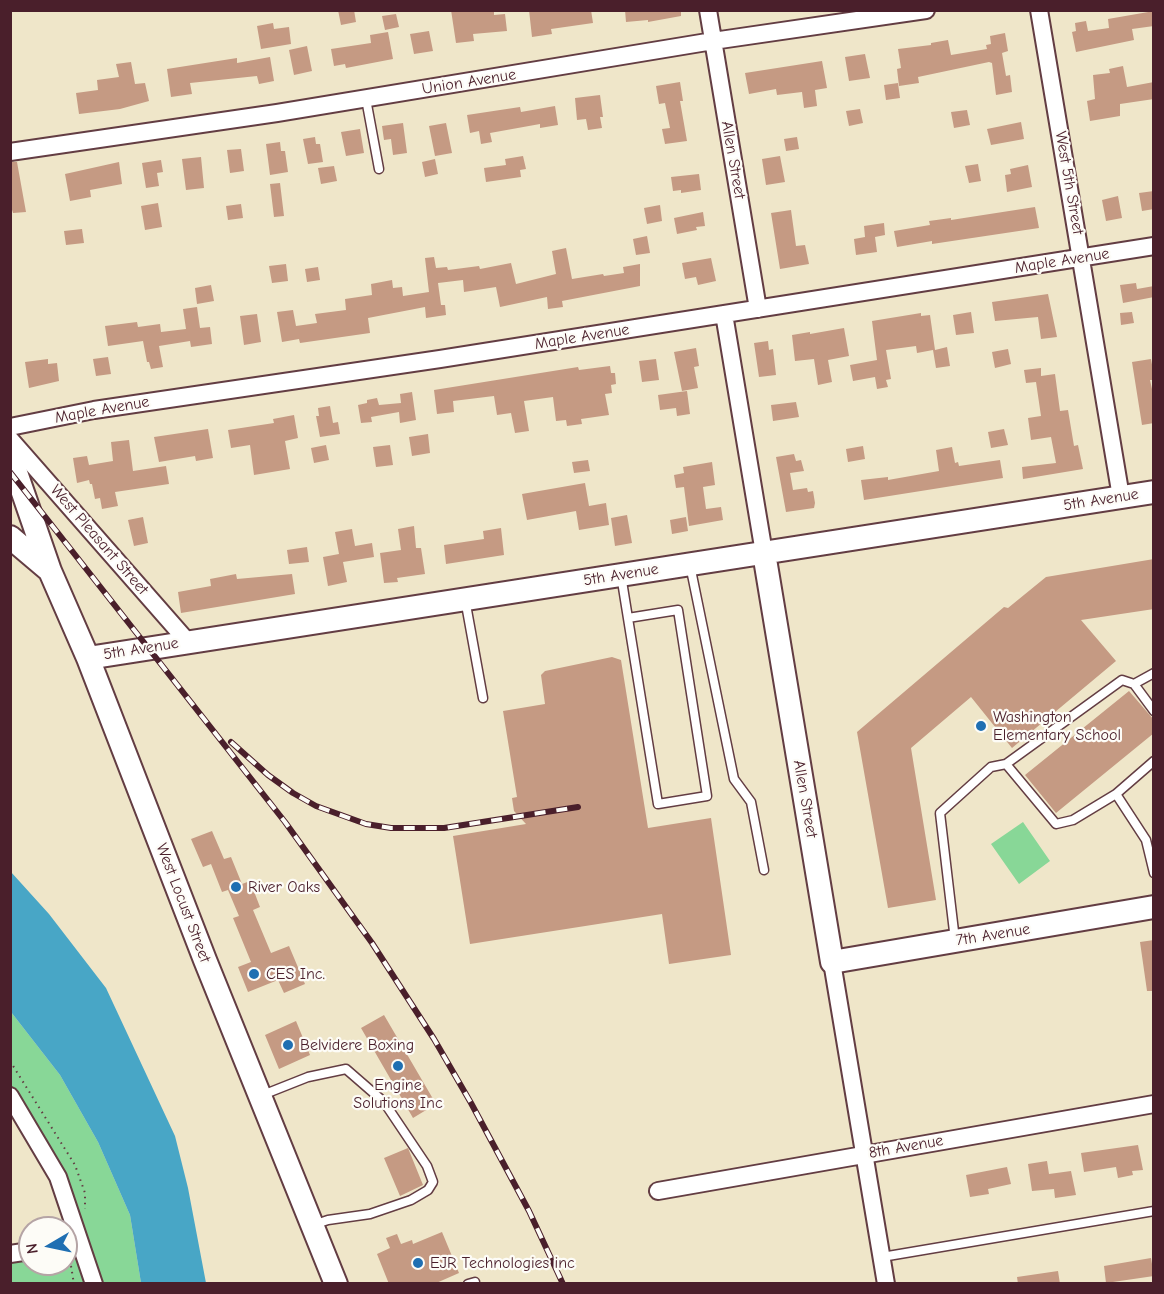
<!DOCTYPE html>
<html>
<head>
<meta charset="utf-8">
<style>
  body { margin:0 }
  #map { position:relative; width:1164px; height:1294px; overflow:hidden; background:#efe6c9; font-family:"Comic Neue",sans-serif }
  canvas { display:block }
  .frame { position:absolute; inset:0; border:12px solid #4a1f2b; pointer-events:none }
  .north { position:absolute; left:18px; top:1216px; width:60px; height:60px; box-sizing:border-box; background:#fdfcf7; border:2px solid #b5a4a5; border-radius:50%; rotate:261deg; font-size:16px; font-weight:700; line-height:24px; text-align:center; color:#4a1f2b }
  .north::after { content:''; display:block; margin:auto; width:21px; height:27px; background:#1f6fb2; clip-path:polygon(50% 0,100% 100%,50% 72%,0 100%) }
</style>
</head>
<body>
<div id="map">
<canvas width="1164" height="1294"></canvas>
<div class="frame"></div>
<div class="north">N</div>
</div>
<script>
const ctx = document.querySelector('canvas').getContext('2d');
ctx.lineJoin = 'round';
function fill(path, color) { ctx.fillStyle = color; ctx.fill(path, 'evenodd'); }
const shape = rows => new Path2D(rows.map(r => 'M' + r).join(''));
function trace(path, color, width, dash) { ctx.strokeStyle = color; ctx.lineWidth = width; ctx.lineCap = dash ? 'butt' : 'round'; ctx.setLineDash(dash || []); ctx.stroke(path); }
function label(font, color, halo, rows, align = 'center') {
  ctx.font = font + ' "Comic Neue",sans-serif'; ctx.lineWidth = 4.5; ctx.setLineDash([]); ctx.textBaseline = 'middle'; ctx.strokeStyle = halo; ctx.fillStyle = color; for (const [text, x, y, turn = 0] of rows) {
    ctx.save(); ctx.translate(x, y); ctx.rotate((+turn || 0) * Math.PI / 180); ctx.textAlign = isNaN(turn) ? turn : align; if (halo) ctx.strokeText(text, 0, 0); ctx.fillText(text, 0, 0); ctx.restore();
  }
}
fill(shape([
  [1023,822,1050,861,1019,884,991,844],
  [11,1012,60,1075,98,1142,130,1215,141,1283,11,1283,10,1254,30,1251,30,1264,66,1264,66,1243,79,1240,11,1096]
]), '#88d797');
fill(shape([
  [11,872,49,914,106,988,175,1136,188,1188,206,1283,141,1283,130,1215,98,1142,60,1075,11,1012]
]), '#48a6c6');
fill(shape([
  [338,10,354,10,356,22,341,25],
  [451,10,488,10,494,11,494,15,505,14,507,31,473,34,474,41,456,43],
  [529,10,591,10,593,23,551,29,552,34,532,37],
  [625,10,681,10,681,16,648,22,648,20,626,22],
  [1154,11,1154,26,1132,29,1134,40,1076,52,1072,32,1076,31,1075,23,1086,21,1088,31,1109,28,1108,19],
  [396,14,399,27,385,30,382,16],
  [273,23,274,29,289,27,291,44,261,49,257,26],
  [429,31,433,51,414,54,410,34],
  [388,32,393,59,346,68,345,64,334,66,331,49,371,43,370,35],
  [1005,33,1008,51,1002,53,1006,76,1010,75,1012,92,996,95,992,63,989,62,918,77,919,83,899,86,897,69,901,68,898,49,931,45,931,43,948,40,951,55,987,49,986,45,991,44,990,36],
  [307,46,312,71,294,75,289,50],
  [865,54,870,78,849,81,845,57],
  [270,57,274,81,259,84,257,76,190,83,192,94,171,97,167,69,237,58,237,63],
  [822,61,827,88,815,90,817,106,804,108,802,92,777,95,776,89,749,94,745,73],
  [131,62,135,84,145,83,149,101,120,109,79,114,76,93,98,90,97,80,119,77,116,64],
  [1123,66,1127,87,1154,82,1154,99,1120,104,1120,116,1090,121,1087,101,1095,99,1093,75,1110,73,1109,69],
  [680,82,683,101,680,101,687,141,665,144,662,129,670,128,665,103,659,104,656,86],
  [898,83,900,98,886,100,884,85],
  [600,95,603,117,600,117,602,128,588,130,586,119,577,120,575,98],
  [555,106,558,125,540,128,540,124,490,133,492,142,481,144,479,131,470,133,467,115,520,107,521,112],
  [860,109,863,123,849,126,846,111],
  [967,110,970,125,954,128,951,112],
  [1021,122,1024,139,991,145,987,129],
  [403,123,407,153,393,155,391,139,384,140,382,126],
  [446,123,452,153,435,156,429,126],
  [360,129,364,153,346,156,341,132],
  [315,137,316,144,320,144,323,162,308,164,303,139],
  [797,137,799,149,786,151,784,139],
  [280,142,281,151,285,151,288,172,270,175,266,144],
  [241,149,244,171,230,173,227,150],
  [523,156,526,169,520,170,521,177,486,182,484,168,506,165,505,159],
  [780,156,785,182,766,185,762,159],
  [201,157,204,188,186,190,182,159],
  [435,159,438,174,425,177,422,162],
  [161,160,163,172,157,173,159,186,146,188,142,163],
  [10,162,17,162,26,212,13,213,10,203],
  [119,162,122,184,90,190,91,197,70,201,65,174],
  [978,164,981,181,969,183,965,166],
  [1028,165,1032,187,1007,192,1005,175,1011,174,1010,169],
  [334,166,337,181,321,184,318,168],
  [699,174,701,190,681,193,681,190,673,191,671,177],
  [280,183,284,216,274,217,270,184],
  [1154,191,1154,209,1142,211,1139,193],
  [1118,196,1122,218,1106,221,1102,200],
  [158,203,162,227,145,230,141,206],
  [241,204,243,218,228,220,226,206],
  [660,205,662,221,647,224,644,208],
  [1035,207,1039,228,932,244,932,241,897,247,894,231,930,225,929,221,951,218,951,220],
  [791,210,796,246,805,245,809,264,780,269,771,213],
  [703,212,705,226,696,227,697,230,677,234,674,218],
  [884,223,885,235,875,237,877,252,856,255,854,239,865,237,864,226],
  [82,229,84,243,66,245,64,231],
  [647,236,650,253,636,255,633,239],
  [566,248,572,279,603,274,604,276,624,273,623,267,640,264,640,286,562,301,563,307,548,309,547,297,500,307,496,287,464,292,463,280,438,283,441,305,445,305,446,315,426,318,425,307,368,318,370,333,300,343,299,339,282,342,277,312,293,310,296,326,317,323,315,314,346,310,345,299,372,295,371,284,392,280,393,288,402,287,403,296,429,292,425,258,434,257,436,268,447,267,448,270,479,266,480,269,511,263,516,284,556,274,552,251],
  [711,258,716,281,698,285,696,277,685,279,682,263],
  [286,264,288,281,272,283,269,266],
  [318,267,320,280,307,282,305,269],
  [1136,283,1137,289,1154,286,1154,297,1123,303,1120,285],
  [211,285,214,301,197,304,195,288],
  [1048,294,1057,337,1041,339,1038,317,995,321,992,302],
  [197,307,200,328,210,327,212,344,191,347,190,341,159,346,163,367,151,369,149,362,147,362,143,341,108,346,105,326,137,322,138,327,160,324,161,332,186,329,183,309],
  [971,312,974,333,956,335,953,315],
  [1132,312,1134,323,1121,325,1120,313],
  [921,313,921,316,930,315,935,350,947,347,950,366,936,368,933,350,917,353,916,346,886,350,891,379,886,380,888,387,877,389,875,377,853,381,850,365,877,360,872,321],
  [257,314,261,342,244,345,240,316],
  [844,328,849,356,828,360,832,382,818,385,814,359,795,361,792,335,810,332,810,334],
  [768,341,769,350,773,349,776,375,759,377,754,343],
  [696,348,699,366,694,367,698,388,682,391,674,352],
  [1008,349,1011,364,995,368,992,352],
  [108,357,111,374,96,376,93,359],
  [48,359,48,364,57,363,59,381,29,388,25,362],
  [656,359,659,380,642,382,639,361],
  [1151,359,1154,376,1154,380,1150,380,1154,398,1154,423,1142,425,1132,362],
  [610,366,611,373,615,373,616,384,611,385,612,393,605,394,609,415,581,419,582,424,567,426,566,420,556,421,553,397,524,401,529,431,515,433,511,413,497,415,494,396,453,401,454,412,437,414,434,390,578,367,579,370],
  [1041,368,1041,376,1055,374,1060,411,1068,410,1074,446,1078,445,1083,469,1023,479,1022,467,1056,463,1051,437,1031,440,1028,418,1041,416,1036,382,1026,383,1024,370],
  [687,391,690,414,677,416,676,408,660,410,658,395],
  [412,392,416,420,400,423,399,412,371,417,372,422,361,423,358,405,367,403,367,400,377,398,379,405,401,403,400,394],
  [796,402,799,417,773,421,771,405],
  [330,406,333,423,338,422,340,434,320,437,316,416,319,416,318,408],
  [294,415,298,438,285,441,290,469,254,475,250,445,231,448,228,430,274,423,273,419],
  [208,429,213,458,196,461,195,456,159,462,154,437],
  [1004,429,1008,445,991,448,988,432],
  [428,434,430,453,412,456,409,437],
  [129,440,133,471,166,466,169,484,115,492,118,506,102,509,100,498,95,499,92,484,90,484,89,480,77,483,73,458,87,456,89,465,113,461,111,442],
  [326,445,329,460,314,463,311,448],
  [390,445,393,465,376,467,373,447],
  [863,446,865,459,848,462,846,449],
  [952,447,955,463,958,462,959,466,1000,460,1003,478,864,500,861,480,888,477,888,480,939,471,936,450],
  [794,454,796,461,801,460,804,471,790,473,793,490,807,488,808,492,813,491,815,503,814,508,786,512,776,457],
  [588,460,590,471,574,473,572,462],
  [712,462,715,485,703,487,706,509,721,507,723,520,689,526,684,487,676,488,674,475,684,473,683,467],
  [585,483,589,506,606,503,609,525,579,530,576,511,527,520,522,494],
  [627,515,632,543,615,546,611,518],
  [143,517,148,543,134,546,128,520],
  [686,517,688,531,672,534,670,520],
  [414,526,416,548,421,548,425,574,397,578,398,582,384,583,380,553,401,550,398,529],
  [501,528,504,555,446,564,444,545,484,539,483,531],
  [352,529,355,546,372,543,374,557,343,562,347,582,328,586,323,557,339,554,335,532],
  [307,547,309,562,289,564,287,550],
  [1154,559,1154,609,1081,620,1116,661,1012,748,971,697,911,748,936,900,888,908,857,732,1004,607,1008,608,1046,577],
  [236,574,237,579,292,574,295,594,181,613,178,592,211,586,210,579],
  [612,657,621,660,648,828,711,818,731,955,669,964,662,914,470,944,453,836,526,824,514,811,512,798,517,797,503,711,545,704,541,675,545,671],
  [1129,691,1154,720,1154,733,1056,813,1025,775],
  [212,831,224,859,231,857,242,884,250,881,260,907,253,910,271,953,289,946,305,984,284,993,278,980,248,992,238,967,251,962,233,918,239,916,228,890,222,892,211,864,203,867,191,839],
  [1154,940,1154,991,1147,991,1140,942],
  [384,1015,436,1104,413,1118,361,1028],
  [296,1021,310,1055,279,1069,265,1035],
  [1138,1145,1143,1170,1132,1171,1133,1175,1118,1178,1116,1167,1084,1172,1081,1153],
  [408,1148,423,1185,400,1196,384,1158],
  [1047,1161,1049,1174,1071,1171,1076,1195,1055,1198,1054,1189,1032,1191,1028,1164],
  [1007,1167,1011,1184,988,1189,989,1194,970,1197,966,1175],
  [442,1232,459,1273,434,1284,389,1284,377,1254,390,1248,386,1238,397,1234,401,1244,412,1240,413,1244],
  [1151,1258,1154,1276,1106,1283,1104,1266],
  [1058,1271,1060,1284,1018,1284,1017,1277]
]), '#c59a83');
const lane = shape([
  [366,99,379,169],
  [690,565,734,779,751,802,764,870],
  [621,575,658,804,707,796,678,610,628,618],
  [465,599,483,698],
  [1134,684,1154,673],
  [1006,764,1056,824,1073,820,1116,794,1146,840,1154,873],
  [1116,794,1154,761],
  [955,940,940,813,991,767,1006,764,1122,680,1134,684,1154,711],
  [260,1096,308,1077,346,1069,384,1102,427,1166,433,1182,428,1190,411,1200,370,1214,328,1220,313,1225],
  [882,1257,1154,1211],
  [468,1284,475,1282]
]);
const street = shape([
  [708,10,758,309],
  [1039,10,1121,497],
  [10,152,277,113,713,41,926,10],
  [724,314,764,553],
  [10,427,94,410,440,359,1154,246],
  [10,439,188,642],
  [832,962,886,1284],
  [10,1096,58,1177,94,1284],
  [658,1191,1154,1104],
  [10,1254,30,1251]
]);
const secondary = shape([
  [10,455,50,571,88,658,205,960,336,1284],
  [10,537,49,570],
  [764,553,832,962,1154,907],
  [88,658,1154,492]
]);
trace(lane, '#633d43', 11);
trace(street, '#633d43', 20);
trace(secondary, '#633d43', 26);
trace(shape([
  [10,1061,75,1165,85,1193,85,1209],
  [71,1266,74,1284]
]), '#633d43', 2, [1.5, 4.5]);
trace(lane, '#fff', 8);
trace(street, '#fff', 16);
trace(secondary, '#fff', 22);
const rail = shape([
  [10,472,285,822,372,943,434,1039,471,1103,529,1211,563,1284],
  [231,742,268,775,293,793,316,806,366,824,391,828,444,828,578,807]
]);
trace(rail, '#4a1f2b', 6);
trace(rail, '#fdfcf7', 4, [11]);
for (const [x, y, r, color] of [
  [981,726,6,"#1f6fb2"],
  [236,887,6,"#1f6fb2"],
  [254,974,6,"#1f6fb2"],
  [288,1045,6,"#1f6fb2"],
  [398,1066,6,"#1f6fb2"],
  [418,1263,6,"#1f6fb2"]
]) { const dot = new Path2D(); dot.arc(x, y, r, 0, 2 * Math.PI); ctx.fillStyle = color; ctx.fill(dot); trace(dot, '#fdfcf7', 2); }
label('16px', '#4a1f2b', '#fdfcf7', [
  ["Union Avenue",469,82,-9],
  ["Allen Street",733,160,80],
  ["West 5th Street",1069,183,80],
  ["Maple Avenue",1062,261,-9],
  ["Maple Avenue",582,337,-9],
  ["Maple Avenue",102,410,-10],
  ["5th Avenue",1101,500,-9],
  ["West Pleasant Street",99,540,49],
  ["5th Avenue",621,575,-9],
  ["5th Avenue",141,649,-9],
  ["Allen Street",805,799,80],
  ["West Locust Street",183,903,69],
  ["7th Avenue",993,935,-9],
  ["8th Avenue",906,1147,-10]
]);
label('16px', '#4a1f2b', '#fdfcf7', [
  ["Washington",993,717],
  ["Elementary School",993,735],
  ["River Oaks",248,887],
  ["CES Inc.",266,974],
  ["Belvidere Boxing",300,1045],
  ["Engine",398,1085,"center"],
  ["Solutions Inc",398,1103,"center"],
  ["EJR Technologies inc",430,1263]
], 'left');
</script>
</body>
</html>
